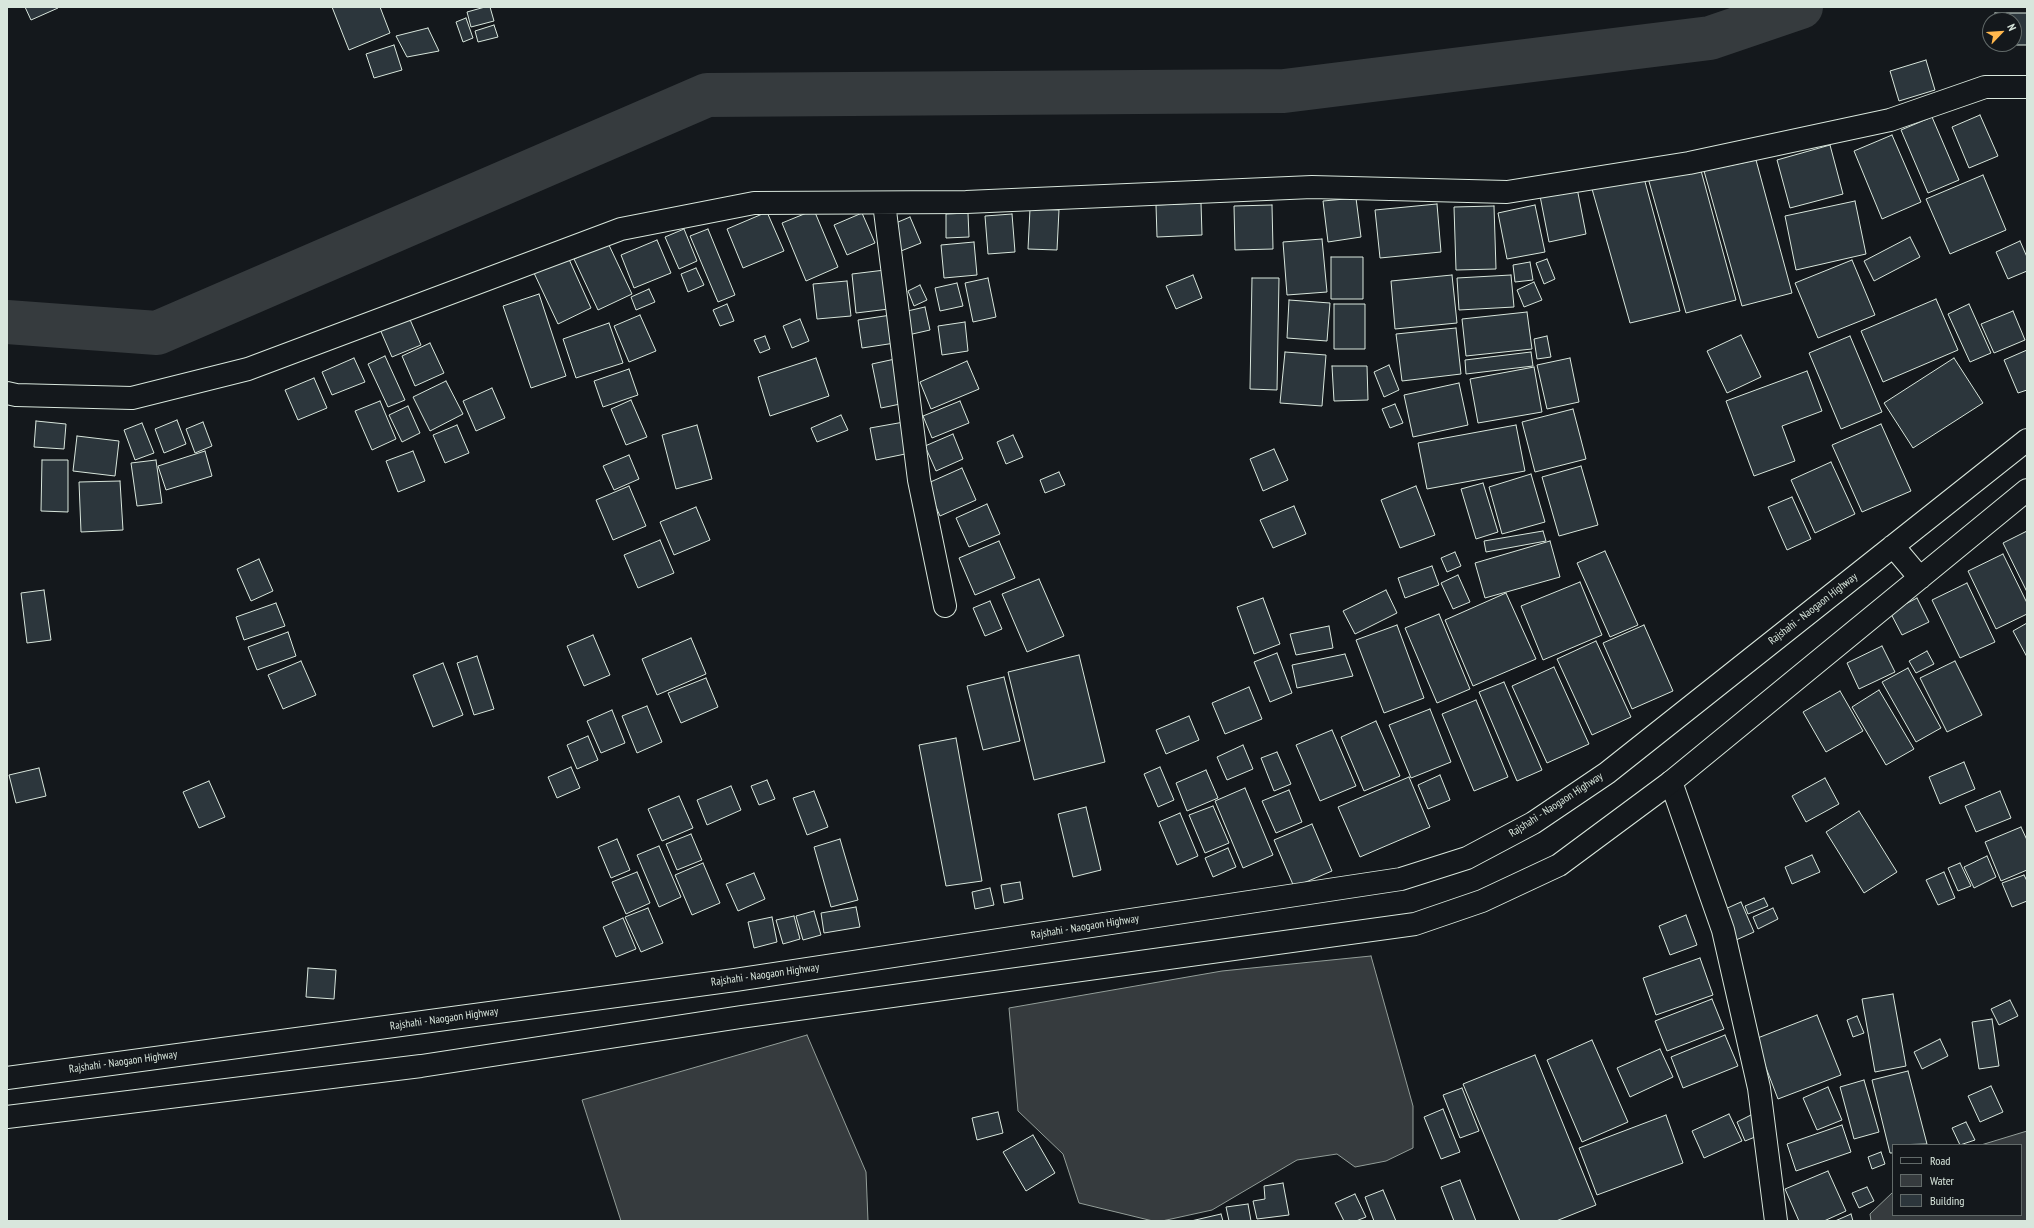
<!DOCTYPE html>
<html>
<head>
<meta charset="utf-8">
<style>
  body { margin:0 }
  #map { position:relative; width:2034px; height:1228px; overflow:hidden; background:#14181c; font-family:"PT Sans Narrow",sans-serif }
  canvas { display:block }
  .frame { position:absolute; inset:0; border:8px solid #d8e6dc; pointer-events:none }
  .legend { position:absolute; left:1892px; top:1144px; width:130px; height:72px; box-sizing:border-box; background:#14181c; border:1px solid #626a69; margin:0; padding:5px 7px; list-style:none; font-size:12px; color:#d8e6dc }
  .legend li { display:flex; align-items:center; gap:8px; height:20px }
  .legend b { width:20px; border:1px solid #626a69 }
  .north { position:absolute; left:1982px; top:12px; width:40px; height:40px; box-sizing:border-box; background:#14181c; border:1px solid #626a69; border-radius:50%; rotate:65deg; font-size:11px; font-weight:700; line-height:16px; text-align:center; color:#d8e6dc }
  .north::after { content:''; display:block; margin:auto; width:14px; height:18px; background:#ffb74d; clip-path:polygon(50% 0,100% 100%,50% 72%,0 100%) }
</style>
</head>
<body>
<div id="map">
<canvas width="2034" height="1228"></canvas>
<div class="frame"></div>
<ul class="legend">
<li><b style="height:5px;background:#14181c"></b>Road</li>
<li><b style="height:11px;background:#363b3e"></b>Water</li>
<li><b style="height:11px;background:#2c363c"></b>Building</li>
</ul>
<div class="north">N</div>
</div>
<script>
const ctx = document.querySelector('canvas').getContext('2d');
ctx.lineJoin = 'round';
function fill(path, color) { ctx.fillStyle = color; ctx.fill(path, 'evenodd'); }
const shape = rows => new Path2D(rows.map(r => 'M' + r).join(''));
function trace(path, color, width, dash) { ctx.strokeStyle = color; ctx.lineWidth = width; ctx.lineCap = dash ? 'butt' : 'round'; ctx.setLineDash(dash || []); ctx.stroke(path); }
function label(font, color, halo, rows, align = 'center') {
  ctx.font = font + ' "PT Sans Narrow",sans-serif'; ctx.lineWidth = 3; ctx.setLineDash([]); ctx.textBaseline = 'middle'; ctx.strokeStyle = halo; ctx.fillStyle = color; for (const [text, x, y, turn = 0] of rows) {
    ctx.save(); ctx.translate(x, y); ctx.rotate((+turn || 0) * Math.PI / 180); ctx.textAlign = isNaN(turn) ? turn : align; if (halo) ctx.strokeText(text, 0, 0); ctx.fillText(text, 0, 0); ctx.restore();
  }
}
const water = shape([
  [1371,956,1413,1106,1413,1148,1386,1161,1355,1167,1337,1154,1297,1160,1212,1210,1162,1221,1153,1221,1079,1203,1063,1154,1018,1111,1009,1008,1222,971,1371,956],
  [807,1035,866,1172,868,1221,621,1221,582,1100,807,1035],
  [2027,1131,2027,1221,1871,1221,1870,1214,1893,1192,1893,1215,2021,1215,2021,1145,1981,1145,2027,1131]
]);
fill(water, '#363b3e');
trace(water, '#939e99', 1);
trace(shape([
  [7,322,157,333,707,95,1284,91,1710,38,1801,7]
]), '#363b3e', 44);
const building = shape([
  [25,7,58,7,58,8,31,20,25,7],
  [332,7,380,7,390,33,349,50,332,7],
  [485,7,490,7,494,21,471,27,467,12,485,7],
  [1995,13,2027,13,2027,45,1995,45,2014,44,2014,20,1995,20,1995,13],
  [466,18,473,38,463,42,456,22,466,18],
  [494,25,498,37,478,42,475,31,494,25],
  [428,28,439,51,407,57,396,36,428,28],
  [394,45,402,70,374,78,366,54,394,45],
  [1926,60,1935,90,1899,101,1890,71,1926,60],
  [1980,115,1998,156,1969,168,1952,127,1980,115],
  [1932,117,1959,180,1928,193,1901,130,1932,117],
  [1892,135,1921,202,1882,219,1854,151,1892,135],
  [1830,145,1843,194,1790,208,1777,160,1830,145],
  [1756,160,1792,293,1742,306,1704,171,1756,160],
  [1700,167,1736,300,1686,313,1648,178,1700,167],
  [1983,175,2006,230,1950,254,1926,199,1983,175],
  [1644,178,1680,311,1630,323,1592,189,1644,178],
  [1577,188,1586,234,1549,242,1540,196,1577,188],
  [1356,198,1361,237,1328,242,1323,201,1356,198],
  [1855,201,1866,254,1796,270,1785,216,1855,201],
  [1201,203,1202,235,1157,237,1156,205,1201,203],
  [1437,204,1441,252,1380,258,1375,210,1437,204],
  [1272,205,1273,249,1235,250,1234,206,1272,205],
  [1535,205,1545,252,1507,259,1498,213,1535,205],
  [1494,206,1496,269,1456,270,1454,207,1494,206],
  [1030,209,1059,210,1057,250,1028,249,1030,209],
  [814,210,838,267,806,281,782,223,814,210],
  [767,212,784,251,743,268,727,229,767,212],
  [862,213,875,243,847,255,834,225,862,213],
  [968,213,969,237,946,238,946,214,968,213],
  [1012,214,1015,252,988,254,985,216,1012,214],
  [910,217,921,243,901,251,891,225,910,217],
  [684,229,697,261,679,269,665,237,684,229],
  [708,229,735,295,718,302,690,236,708,229],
  [1910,237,1920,257,1874,281,1864,261,1910,237],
  [1322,239,1327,292,1287,295,1283,242,1322,239],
  [657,240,671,273,634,288,621,255,657,240],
  [2020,241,2027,257,2027,271,2008,279,1996,252,2020,241],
  [974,242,977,275,944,278,941,245,974,242],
  [608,243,632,294,598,310,574,259,608,243],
  [568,257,591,308,558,324,534,273,568,257],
  [1331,257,1363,257,1363,299,1331,299,1331,257],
  [1547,259,1555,279,1544,284,1536,263,1547,259],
  [1852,260,1875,315,1818,338,1795,283,1852,260],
  [1530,262,1533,280,1515,282,1513,265,1530,262],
  [696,268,704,285,688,292,681,274,696,268],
  [885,270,889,309,856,313,852,274,885,270],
  [1193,275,1202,298,1176,309,1166,286,1193,275],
  [1452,275,1457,323,1395,329,1391,281,1452,275],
  [1511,275,1514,307,1459,310,1457,278,1511,275],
  [988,278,996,317,973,322,965,283,988,278],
  [1252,278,1279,278,1277,390,1250,389,1252,278],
  [847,281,851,316,817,319,813,284,847,281],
  [1534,282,1542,300,1524,307,1517,290,1534,282],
  [957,283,963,306,940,311,935,288,957,283],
  [920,285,927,300,914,306,908,291,920,285],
  [649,289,655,302,636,310,631,297,649,289],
  [539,294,566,376,531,388,503,306,539,294],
  [1936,299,1958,350,1883,382,1861,331,1936,299],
  [1289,300,1330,303,1327,341,1287,338,1289,300],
  [727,304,734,321,720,326,713,310,727,304],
  [1334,304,1365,304,1365,349,1334,349,1334,304],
  [1969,304,1991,353,1970,362,1948,314,1969,304],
  [925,307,930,330,908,335,903,312,925,307],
  [2013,311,2025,340,1994,353,1981,324,2013,311],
  [1527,312,1532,349,1466,356,1462,319,1527,312],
  [408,315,421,345,392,357,379,327,408,315],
  [640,315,656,351,629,362,614,326,640,315],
  [891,315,895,343,862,348,858,320,891,315],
  [800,319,809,341,792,348,783,326,800,319],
  [965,322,968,351,942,355,938,326,965,322],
  [609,323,623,363,576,378,563,339,609,323],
  [1456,328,1461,374,1402,381,1396,334,1456,328],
  [1741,335,1761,377,1727,393,1707,351,1741,335],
  [765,336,770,349,760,353,754,340,765,336],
  [1547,336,1551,357,1537,359,1534,339,1547,336],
  [1850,336,1882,412,1841,429,1809,353,1850,336],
  [430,343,444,373,415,386,402,356,430,343],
  [2027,350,2027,390,2018,393,2004,360,2027,350],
  [1285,352,1326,355,1322,406,1280,403,1285,352],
  [1531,352,1533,366,1466,374,1465,360,1531,352],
  [385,356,405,400,388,407,368,364,385,356],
  [354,358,365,382,332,395,322,372,354,358],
  [816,358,829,396,770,416,758,377,816,358],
  [1570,358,1579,402,1547,409,1537,365,1570,358],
  [1954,358,1983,403,1913,448,1884,403,1954,358],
  [895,359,905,403,881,408,872,364,895,359],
  [967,361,979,389,931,409,920,382,967,361],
  [1389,365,1399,390,1384,397,1374,372,1389,365],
  [1332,366,1367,366,1368,400,1334,401,1332,366],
  [1534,367,1542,412,1478,423,1470,379,1534,367],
  [629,369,638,395,603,407,594,381,629,369],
  [1807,371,1822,411,1782,426,1795,461,1754,476,1726,401,1807,371],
  [314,378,327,408,298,420,285,390,314,378],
  [446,381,463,414,430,431,413,397,446,381],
  [1459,383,1468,425,1413,437,1404,395,1459,383],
  [492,388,505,418,476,431,463,401,492,388],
  [631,400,647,437,626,445,611,409,631,400],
  [380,401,396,439,372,450,355,411,380,401],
  [960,401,969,423,932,438,923,416,960,401],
  [1395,404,1403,423,1390,428,1382,409,1395,404],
  [408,406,420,433,402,442,389,415,408,406],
  [1573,409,1586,459,1535,472,1522,422,1573,409],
  [841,415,848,430,817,442,811,428,841,415],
  [177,420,186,444,164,453,155,429,177,420],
  [36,421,66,424,64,449,34,447,36,421],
  [203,422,212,446,195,453,186,429,203,422],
  [904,422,910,453,876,460,870,428,904,422],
  [142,423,154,453,135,460,124,430,142,423],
  [1881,424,1911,491,1862,512,1832,445,1881,424],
  [457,425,469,453,445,463,433,435,457,425],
  [697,425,712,479,676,489,662,435,697,425],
  [1516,425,1525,471,1427,489,1418,443,1516,425],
  [953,434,963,459,936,471,925,446,953,434],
  [1013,435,1023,457,1006,464,997,442,1013,435],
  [77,436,119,441,115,476,73,471,77,436],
  [1274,449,1288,480,1263,491,1250,459,1274,449],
  [205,451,212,476,166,490,158,466,205,451],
  [413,451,425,481,398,492,386,461,413,451],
  [629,455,639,479,614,490,603,466,629,455],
  [42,460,68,460,68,512,41,511,42,460],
  [156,460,162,503,137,506,131,463,156,460],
  [1831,462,1855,514,1815,533,1791,480,1831,462],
  [1581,466,1598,525,1559,536,1542,477,1581,466],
  [962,468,976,500,940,516,926,484,962,468],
  [1059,472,1065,485,1045,493,1040,480,1059,472],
  [1531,474,1545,522,1502,534,1489,487,1531,474],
  [120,481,123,530,81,532,79,482,120,481],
  [1483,483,1498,532,1476,539,1461,489,1483,483],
  [629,486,646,526,613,540,596,500,629,486],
  [1416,486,1435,535,1400,548,1381,500,1416,486],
  [1792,497,1811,539,1787,550,1768,507,1792,497],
  [987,504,1000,534,969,547,956,518,987,504],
  [1294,506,1306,534,1273,548,1260,520,1294,506],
  [696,507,710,540,674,555,660,522,696,507],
  [1543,531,1546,541,1486,552,1484,541,1543,531],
  [2027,531,2027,592,2003,543,2027,531],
  [660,540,674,573,638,588,624,555,660,540],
  [999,541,1015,578,975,595,959,558,999,541],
  [1550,541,1560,577,1485,598,1475,563,1550,541],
  [1605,551,1638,625,1610,637,1577,563,1605,551],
  [1455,552,1461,566,1447,572,1441,558,1455,552],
  [2003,554,2027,603,2027,614,1996,629,1968,571,2003,554],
  [259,559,273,591,251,601,237,569,259,559],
  [1432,566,1439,585,1405,598,1398,578,1432,566],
  [1458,575,1470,602,1453,609,1441,583,1458,575],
  [1039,579,1064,636,1027,652,1002,594,1039,579],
  [1580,582,1602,635,1543,660,1521,606,1580,582],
  [1967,583,1995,642,1960,658,1932,600,1967,583],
  [44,590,51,640,27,643,21,593,44,590],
  [1386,590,1397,613,1355,634,1343,611,1386,590],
  [1506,593,1536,659,1473,686,1445,620,1506,593],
  [1263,598,1280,644,1254,654,1237,607,1263,598],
  [1917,598,1929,622,1902,635,1890,612,1917,598],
  [990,601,1002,629,985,636,973,608,990,601],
  [276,603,285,626,244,640,236,617,276,603],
  [1439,614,1470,689,1437,703,1405,628,1439,614],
  [2027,623,2027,657,2013,631,2027,623],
  [1397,625,1424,698,1384,713,1356,640,1397,625],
  [1644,625,1673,691,1632,709,1603,643,1644,625],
  [1329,626,1333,648,1296,655,1290,634,1329,626],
  [288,632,296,656,257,670,248,647,288,632],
  [593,635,610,675,584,686,567,646,593,635],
  [691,638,706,674,657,695,642,659,691,638],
  [1596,641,1631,717,1592,735,1557,659,1596,641],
  [1882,646,1895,672,1859,689,1847,663,1882,646],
  [1927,651,1934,664,1916,673,1909,661,1927,651],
  [1277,653,1292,693,1270,702,1254,662,1277,653],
  [1345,654,1353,676,1297,688,1292,665,1345,654],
  [1079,655,1105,762,1034,780,1008,672,1079,655],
  [477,656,494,709,474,715,457,663,477,656],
  [301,661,316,695,283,709,268,675,301,661],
  [1955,661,1982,715,1947,732,1920,678,1955,661],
  [443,663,463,715,433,727,413,675,443,663],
  [1554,667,1589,744,1547,763,1512,686,1554,667],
  [1908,668,1941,728,1916,742,1882,682,1908,668],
  [1004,677,1020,741,983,750,967,686,1004,677],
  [706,678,718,707,681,723,668,693,706,678],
  [1504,682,1542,770,1517,781,1479,692,1504,682],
  [1249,687,1262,719,1225,734,1212,703,1249,687],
  [1879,690,1914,749,1886,765,1852,707,1879,690],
  [1840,691,1863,731,1826,752,1803,712,1840,691],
  [1476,700,1508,777,1474,791,1442,714,1476,700],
  [647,706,662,742,637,753,622,716,647,706],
  [1430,709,1451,762,1411,778,1389,725,1430,709],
  [612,710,625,743,601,753,587,721,612,710],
  [1189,716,1199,740,1166,754,1156,730,1189,716],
  [1376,721,1400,776,1364,791,1341,737,1376,721],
  [1332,730,1356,786,1320,801,1296,745,1332,730],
  [588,736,598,760,577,769,567,745,588,736],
  [956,738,982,881,946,886,919,745,956,738],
  [1243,745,1253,769,1227,780,1217,757,1243,745],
  [1277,752,1291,784,1274,791,1261,758,1277,752],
  [1964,762,1975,789,1940,804,1929,777,1964,762],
  [571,767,580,788,557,798,548,777,571,767],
  [1160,767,1174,800,1158,807,1144,774,1160,767],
  [39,768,46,796,16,803,9,775,39,768],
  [1206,770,1218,798,1187,811,1176,783,1206,770],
  [1440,775,1450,800,1428,809,1418,785,1440,775],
  [1409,777,1430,827,1360,857,1338,807,1409,777],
  [1825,778,1839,804,1806,822,1792,796,1825,778],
  [767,780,775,799,759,805,751,786,767,780],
  [209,781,225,817,199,828,183,792,209,781],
  [731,786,741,810,707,825,697,800,731,786],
  [1245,788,1273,855,1243,868,1215,801,1245,788],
  [1289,790,1302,822,1276,833,1262,801,1289,790],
  [814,791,828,827,807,835,793,798,814,791],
  [2000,791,2011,818,1976,832,1965,806,2000,791],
  [679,796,693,828,662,841,648,809,679,796],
  [1213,806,1229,843,1205,853,1189,815,1213,806],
  [1086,807,1101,870,1073,877,1058,814,1086,807],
  [1859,811,1897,872,1864,893,1826,832,1859,811],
  [1180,813,1198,856,1177,865,1159,822,1180,813],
  [1312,824,1332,871,1294,887,1274,840,1312,824],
  [2021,827,2027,840,2027,870,2001,881,1985,842,2021,827],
  [691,834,702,860,677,870,666,844,691,834],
  [617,839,630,870,611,878,598,847,617,839],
  [840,839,858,900,831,907,814,847,840,839],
  [659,846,681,897,659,907,637,855,659,846],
  [1228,848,1236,867,1213,877,1205,858,1228,848],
  [1812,855,1820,872,1792,884,1785,867,1812,855],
  [1987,856,1996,877,1974,888,1964,867,1987,856],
  [703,863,720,903,692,915,675,875,703,863],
  [1960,863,1971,886,1958,891,1948,868,1960,863],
  [637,872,650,903,626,914,612,882,637,872],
  [1944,872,1955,898,1938,905,1926,880,1944,872],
  [754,873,765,899,738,911,726,884,754,873],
  [2024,875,2027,881,2027,901,2012,907,2002,883,2024,875],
  [1020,882,1023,899,1004,903,1001,885,1020,882],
  [990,888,994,905,975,909,972,892,990,888],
  [1764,898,1768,906,1748,914,1745,906,1764,898],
  [1741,902,1754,932,1736,940,1723,910,1741,902],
  [856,907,860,927,824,933,821,913,856,907],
  [648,908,663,943,641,952,625,917,648,908],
  [1773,908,1778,919,1758,929,1753,917,1773,908],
  [814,911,821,935,803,940,796,916,814,911],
  [1686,915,1697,945,1670,955,1659,926,1686,915],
  [794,916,800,939,783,944,776,920,794,916],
  [772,917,777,942,754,948,748,922,772,917],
  [623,918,636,949,616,957,603,927,623,918],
  [1700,958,1713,995,1656,1015,1643,978,1700,958],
  [308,968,336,970,334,999,306,997,308,968],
  [1893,994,1906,1066,1875,1072,1862,999,1893,994],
  [1712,999,1724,1029,1667,1051,1655,1021,1712,999],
  [2010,1000,2018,1016,1999,1025,1991,1009,2010,1000],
  [1817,1015,1841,1075,1778,1099,1755,1039,1817,1015],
  [1857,1016,1864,1033,1853,1037,1847,1020,1857,1016],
  [1992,1019,1999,1066,1979,1069,1972,1022,1992,1019],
  [1725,1035,1738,1066,1683,1088,1671,1057,1725,1035],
  [1940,1039,1948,1056,1922,1069,1914,1052,1940,1039],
  [1592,1040,1628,1122,1582,1142,1547,1060,1592,1040],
  [1660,1049,1673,1077,1630,1097,1617,1068,1660,1049],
  [1535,1055,1596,1205,1556,1221,1520,1221,1463,1084,1535,1055],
  [1908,1071,1927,1144,1893,1145,1893,1153,1890,1153,1872,1080,1908,1071],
  [1864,1080,1879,1132,1854,1139,1840,1087,1864,1080],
  [1991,1086,2003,1112,1980,1122,1968,1096,1991,1086],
  [1828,1087,1842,1120,1817,1130,1803,1098,1828,1087],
  [1462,1088,1479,1131,1460,1138,1443,1095,1462,1088],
  [1443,1109,1460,1152,1441,1159,1424,1117,1443,1109],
  [998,1112,1003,1133,977,1140,972,1118,998,1112],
  [1729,1114,1742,1141,1704,1158,1692,1131,1729,1114],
  [1666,1115,1683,1163,1597,1195,1579,1148,1666,1115],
  [1751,1115,1760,1135,1745,1141,1737,1122,1751,1115],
  [1966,1122,1975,1140,1960,1145,1952,1128,1966,1122],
  [1842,1125,1851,1152,1796,1171,1787,1144,1842,1125],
  [1033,1135,1055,1173,1026,1191,1003,1152,1033,1135],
  [1881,1152,1885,1164,1872,1169,1868,1157,1881,1152],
  [1828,1171,1846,1211,1824,1221,1799,1221,1785,1189,1828,1171],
  [1460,1180,1476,1221,1454,1221,1441,1187,1460,1180],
  [1283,1183,1289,1215,1257,1219,1253,1201,1265,1199,1264,1186,1283,1183],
  [1867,1187,1874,1201,1859,1208,1852,1193,1867,1187],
  [1383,1190,1396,1221,1374,1221,1365,1197,1383,1190],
  [1355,1194,1366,1217,1356,1221,1344,1221,1335,1203,1355,1194],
  [1248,1204,1251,1221,1229,1221,1226,1207,1248,1204],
  [1221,1214,1223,1221,1191,1221,1221,1214],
  [1851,1214,1853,1221,1835,1221,1851,1214]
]);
fill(building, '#2c363c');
trace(building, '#d8e6dc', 1);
const minor = shape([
  [884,203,919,480,945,606],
  [7,393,16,395,132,398,248,369,621,229,754,203,966,202,1312,187,1507,192,1689,163,1890,120,1985,87,2027,87],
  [1671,782,1723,930,1759,1088,1776,1221]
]);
const primary = shape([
  [1893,546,1920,578],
  [7,1078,735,980,1401,879,1467,858,1533,823,1607,773,2027,440],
  [7,1117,421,1066,741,1017,1415,924,1482,901,1559,865,1671,782,2027,490]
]);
trace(minor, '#d8e6dc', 24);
trace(primary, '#d8e6dc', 24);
trace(minor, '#14181c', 22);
trace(primary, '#14181c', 22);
label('11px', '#d8e6dc', '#14181c', [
  ["Rajshahi - Naogaon Highway",1813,609,-38],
  ["Rajshahi - Naogaon Highway",1556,805,-33],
  ["Rajshahi - Naogaon Highway",1085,927,-9],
  ["Rajshahi - Naogaon Highway",765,975,-8],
  ["Rajshahi - Naogaon Highway",444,1019,-8],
  ["Rajshahi - Naogaon Highway",123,1062,-8]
]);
</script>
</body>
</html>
